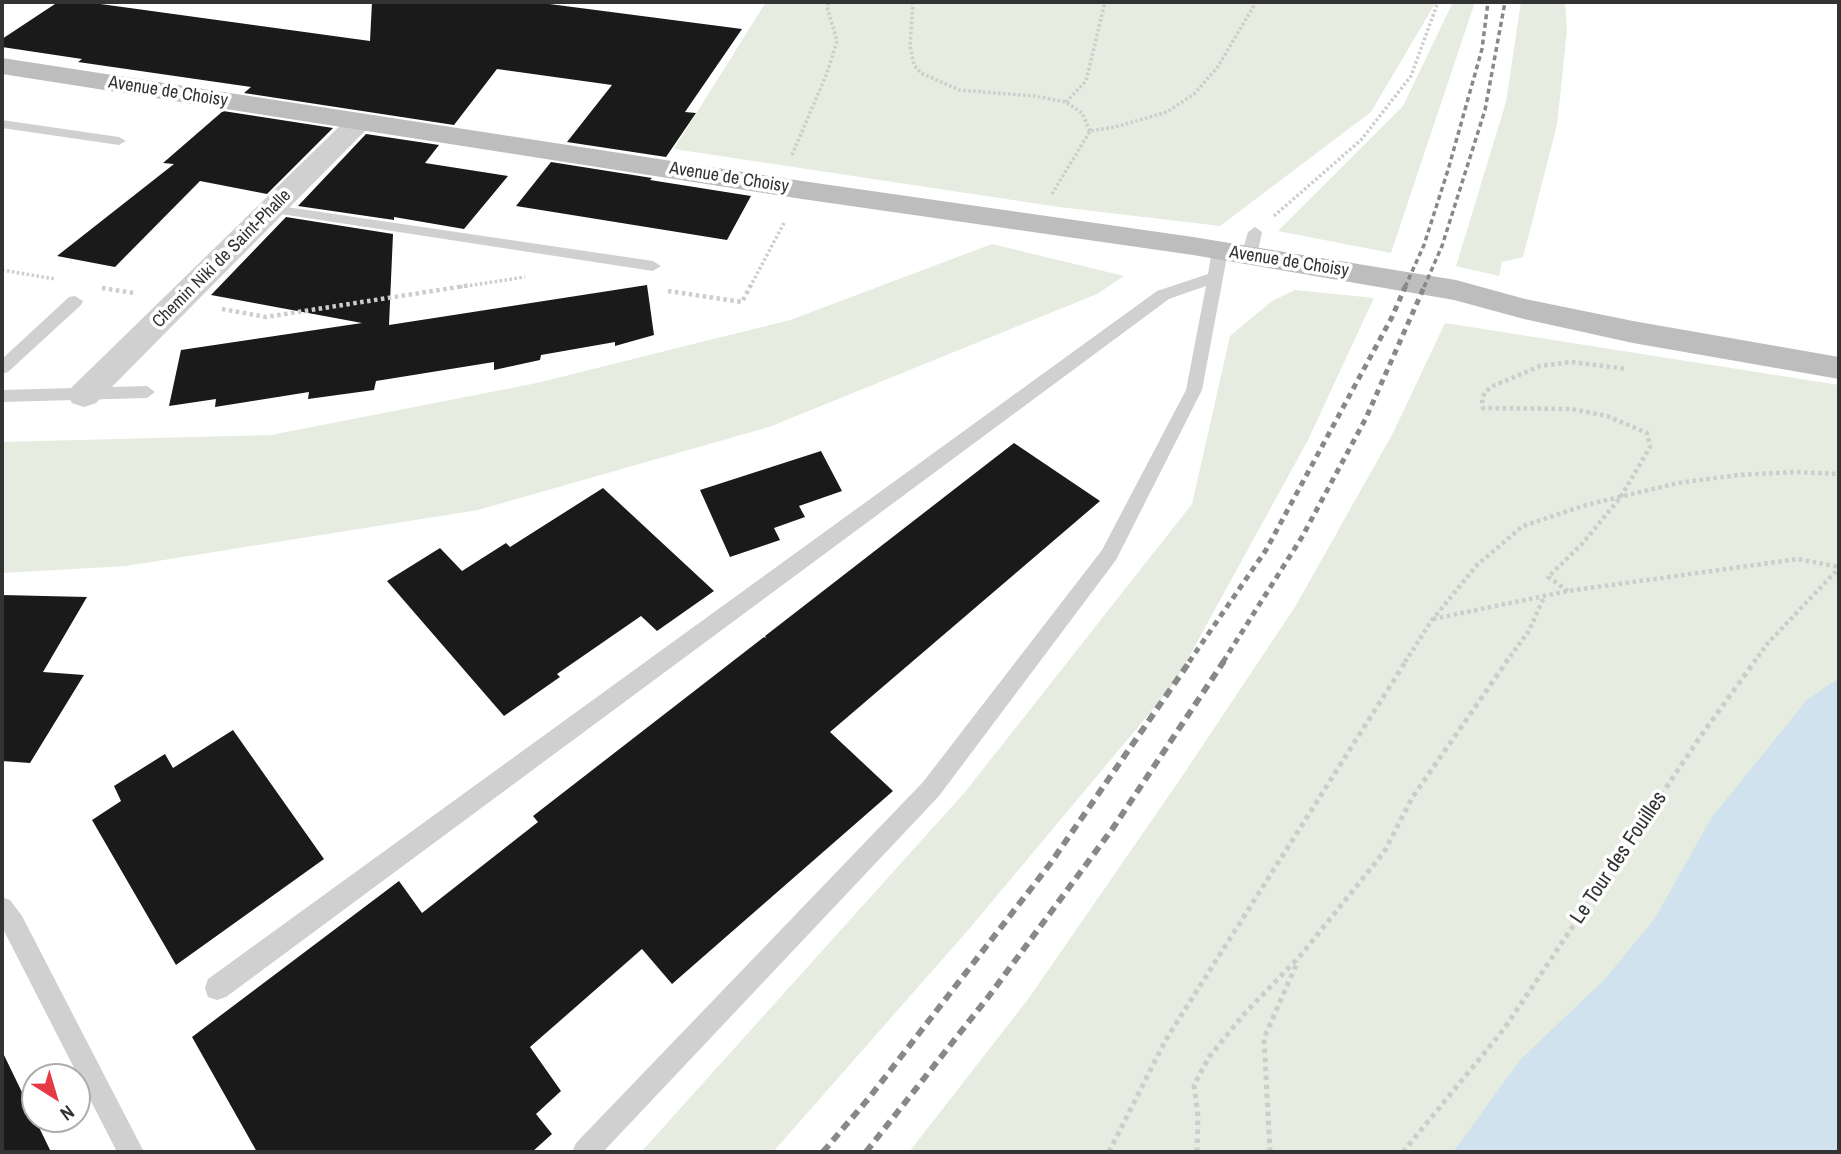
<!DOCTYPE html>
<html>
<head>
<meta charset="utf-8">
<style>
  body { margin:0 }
  #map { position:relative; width:1841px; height:1154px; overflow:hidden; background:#fff; font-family:"Archivo Narrow",sans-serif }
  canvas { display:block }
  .frame { position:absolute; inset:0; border:4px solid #333; pointer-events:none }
  .north { position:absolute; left:21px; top:1063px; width:70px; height:70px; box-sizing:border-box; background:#fff; border:2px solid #adadad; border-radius:50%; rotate:143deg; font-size:19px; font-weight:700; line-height:28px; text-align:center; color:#333 }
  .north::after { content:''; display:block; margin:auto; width:24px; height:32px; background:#e63946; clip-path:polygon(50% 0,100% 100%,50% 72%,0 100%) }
</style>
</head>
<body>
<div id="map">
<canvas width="1841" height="1154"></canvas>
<div class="frame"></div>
<div class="north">N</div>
</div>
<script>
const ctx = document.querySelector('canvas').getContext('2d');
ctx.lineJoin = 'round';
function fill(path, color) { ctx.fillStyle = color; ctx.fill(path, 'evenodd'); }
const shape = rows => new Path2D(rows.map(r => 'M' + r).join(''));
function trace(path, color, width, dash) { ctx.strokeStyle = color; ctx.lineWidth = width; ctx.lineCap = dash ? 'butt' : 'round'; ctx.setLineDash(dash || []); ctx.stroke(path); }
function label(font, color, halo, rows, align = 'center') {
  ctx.font = font + ' "Archivo Narrow",sans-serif'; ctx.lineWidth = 7; ctx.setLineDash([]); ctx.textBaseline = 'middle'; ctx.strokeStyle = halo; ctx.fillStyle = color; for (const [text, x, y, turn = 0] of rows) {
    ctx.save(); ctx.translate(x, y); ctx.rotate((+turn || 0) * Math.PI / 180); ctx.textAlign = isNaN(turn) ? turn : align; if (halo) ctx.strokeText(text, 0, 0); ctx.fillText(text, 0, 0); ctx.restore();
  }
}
fill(shape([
  [766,2,1436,2,1371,112,1220,226,1059,207,674,149],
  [1453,2,1475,2,1391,253,1278,231,1403,106],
  [1521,2,1565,2,1567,30,1557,125,1523,257,1502,262,1499,276,1456,266,1506,102],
  [992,244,1124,276,1097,294,769,427,478,510,126,566,2,573,2,442,271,435,537,383,790,320],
  [1295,290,1374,298,1308,440,1174,684,969,929,773,1152,641,1152,965,792,1192,504,1230,336,1272,301],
  [1445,323,1839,385,1839,1152,909,1152,1029,998,1183,775,1295,607,1393,433]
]), '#e6ecdf');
fill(shape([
  [1839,678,1839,1152,1453,1152,1521,1059,1605,979,1655,918,1712,817,1807,700]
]), '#cfe2ee');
fill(shape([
  [58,2,86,2,370,41,372,2,534,2,742,29,685,112,696,113,666,157,567,142,612,85,497,69,454,125,244,93,251,87,78,62,82,59,2,47,2,39],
  [223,111,333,128,267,194,200,181,115,267,57,256,174,164,163,163],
  [366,134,439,145,425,163,508,176,464,229,394,217,394,220,298,206],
  [551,162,652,178,650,180,751,196,727,240,516,206],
  [286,217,393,234,389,325,647,285,654,335,615,346,615,342,541,355,540,360,494,370,494,362,376,381,374,390,308,399,309,392,215,407,216,399,169,406,181,350,362,323,211,295],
  [1014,443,1100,501,830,732,893,791,672,984,642,949,530,1047,561,1091,536,1114,552,1134,532,1152,257,1152,192,1037,399,881,422,913,538,822,533,816,764,637,766,638,765,636],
  [821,451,842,491,799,506,805,517,774,528,780,540,730,557,700,490],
  [603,488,714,591,657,631,641,616,557,674,560,677,504,716,387,581,440,548,462,571,506,543,510,547],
  [2,595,87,597,43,672,84,675,30,763,2,761],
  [233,730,324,859,176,965,92,820,121,801,114,786,165,754,173,768],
  [2,1051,51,1152,2,1152]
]), '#1a1a1a');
trace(shape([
  [913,2,910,46,914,65,921,73,959,90,1035,96,1066,102,1082,113,1090,131],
  [1066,102,1086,81,1105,2],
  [792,155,827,73,837,41,827,7,829,2],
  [1052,194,1090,131,1115,127,1167,112,1194,94,1217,68,1256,2],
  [1274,216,1361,140,1411,76,1438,2],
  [2,270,55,279],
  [460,287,525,277],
  [750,287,785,221]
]), '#cdcdcd', 3.5, [2.5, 2.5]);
trace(shape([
  [102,288,134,293],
  [668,291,742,302,751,285],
  [222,309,266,317,471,285],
  [1568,591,1548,577,1582,544,1620,498,1650,447,1647,433,1607,416,1572,409,1483,408,1482,399,1485,392,1493,386,1540,366,1571,362,1627,369],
  [1433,619,1568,591,1798,559,1839,567],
  [1405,662,1432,620,1477,565,1523,526,1586,505,1678,483,1738,475,1795,472,1839,474],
  [1506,662,1529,631,1544,597],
  [1754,662,1768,643,1839,568]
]), '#cdcdcd', 4.5, [3.5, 3.5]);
trace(shape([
  [1109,1152,1165,1041,1406,661],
  [1197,1152,1198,1116,1194,1085,1209,1057,1245,1013,1301,955,1384,852,1412,798,1507,661],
  [1270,1152,1264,1038,1298,961],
  [1403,1152,1504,1029,1700,737,1755,661]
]), '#cdcdcd', 5, [4.5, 4.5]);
fill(shape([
  [2,120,119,137,126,141,119,145,2,128,2,120],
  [273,205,653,261,661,266,653,271,268,212,266,209,268,206,273,205],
  [1255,227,1262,232,1257,256,1254,259,1244,259,1241,256,1248,232,1255,227],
  [1220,246,1228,251,1202,390,1116,560,939,796,603,1152,572,1152,576,1143,923,782,1102,550,1186,390,1206,286,1169,299,226,997,217,1000,208,997,205,988,208,979,1157,291,1208,274,1212,251,1220,246],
  [75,296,83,301,81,305,8,372,2,374,2,359,69,297,75,296],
  [147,386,155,392,147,398,2,402,2,390,147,386],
  [2,897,10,900,22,916,144,1152,117,1152,2,927,2,897]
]), '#d0d0d0');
fill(shape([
  [358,115,367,117,371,123,367,129,96,403,84,407,72,403,67,395,72,387,349,117,358,115]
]), '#d0d0d0');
fill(shape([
  [2,58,802,181,1193,237,1456,280,1525,299,1633,321,1839,357,1839,379,1633,343,1524,319,1454,300,1193,255,802,199,2,74,2,58]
]), '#bdbdbd');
trace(shape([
  [1405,287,1424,245,1448,170,1482,49,1488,2],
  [1424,287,1442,246,1485,110,1505,2]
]), '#888', 3.5, [5, 3.5]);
trace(shape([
  [1189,662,1266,550,1392,317,1406,285],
  [1223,662,1302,537,1366,418,1425,285]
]), '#888', 5, [6, 5]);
trace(shape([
  [823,1152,869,1098,1050,864,1190,661],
  [866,1152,989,996,1113,828,1224,661]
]), '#888', 6, [9, 6]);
label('18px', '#333', '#fff', [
  ["Avenue de Choisy",168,92,9],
  ["Avenue de Choisy",729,178,9],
  ["Chemin Niki de Saint-Phalle",222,259,-45],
  ["Avenue de Choisy",1289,262,9]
]);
label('21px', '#333', '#fff', [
  ["Le Tour des Fouilles",1619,858,-56]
]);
</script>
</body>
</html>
